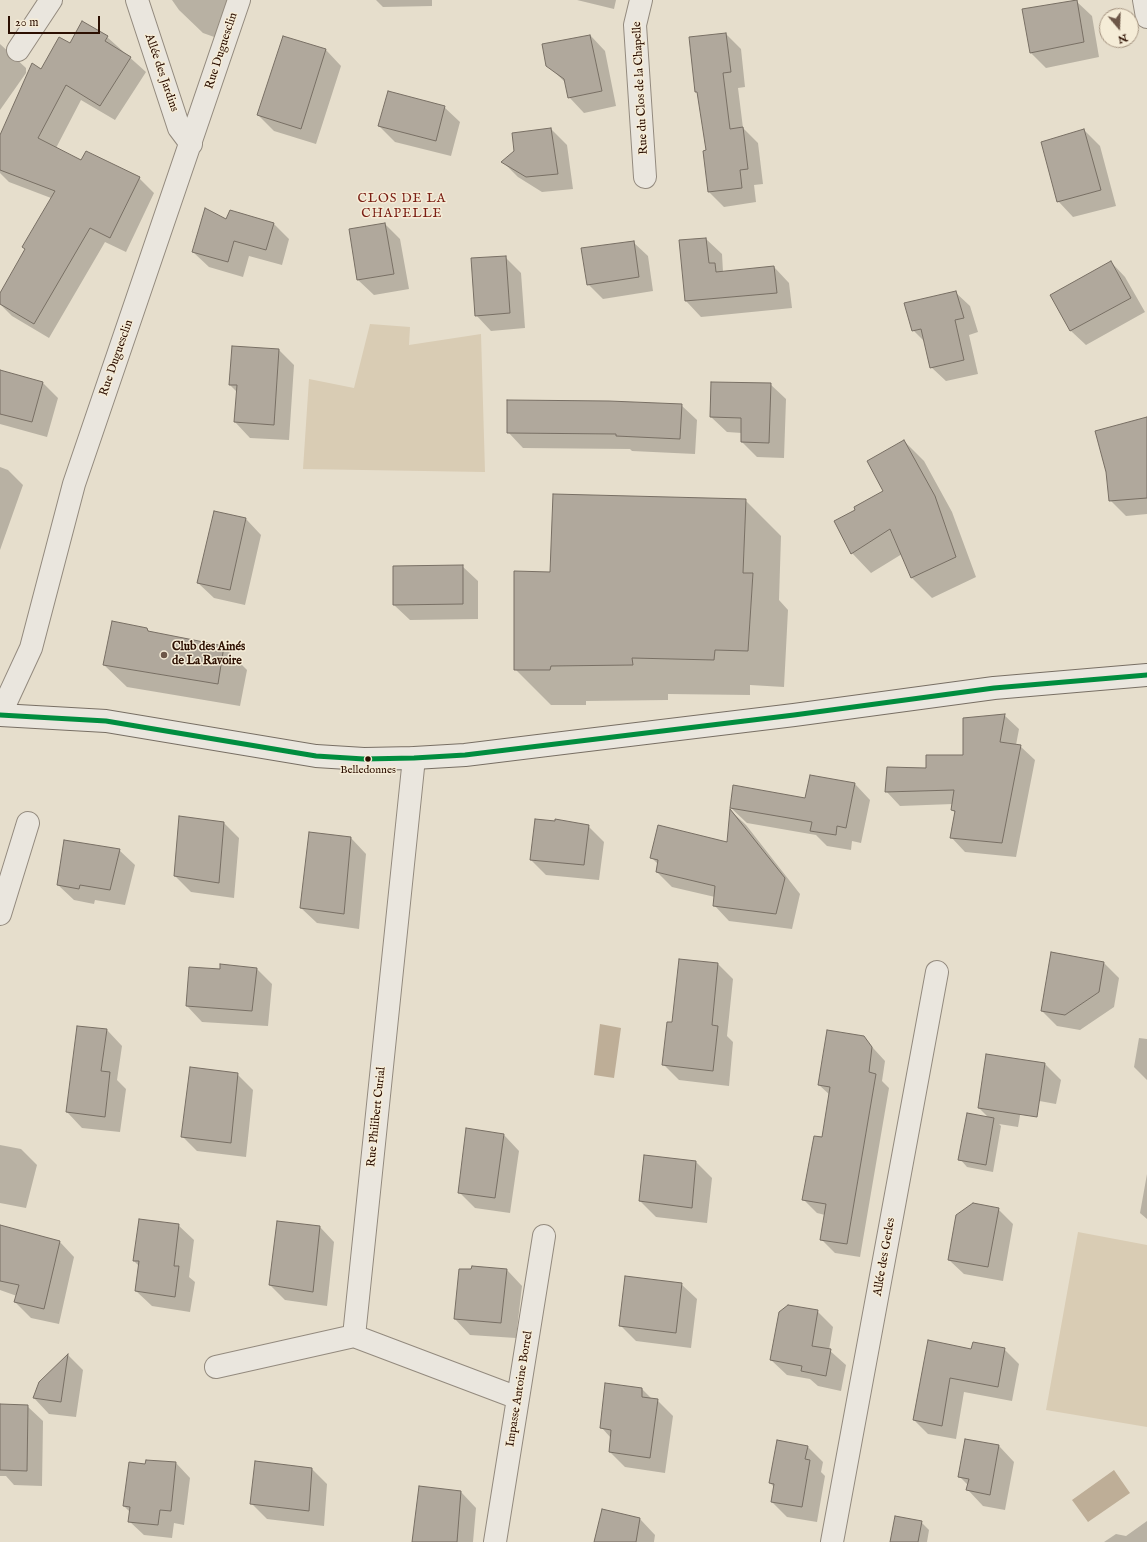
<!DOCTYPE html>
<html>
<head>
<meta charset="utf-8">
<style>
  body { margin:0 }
  #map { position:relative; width:1147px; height:1542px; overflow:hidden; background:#e6decc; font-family:"IM FELL English",serif }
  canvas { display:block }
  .north { position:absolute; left:1099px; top:8px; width:40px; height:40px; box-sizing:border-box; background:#f5ecd7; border:1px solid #a59481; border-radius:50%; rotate:161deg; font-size:11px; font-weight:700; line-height:16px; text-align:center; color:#2c0f01 }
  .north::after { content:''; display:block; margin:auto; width:14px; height:18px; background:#6d5748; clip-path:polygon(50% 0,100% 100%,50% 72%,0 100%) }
  .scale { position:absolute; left:8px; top:16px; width:92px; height:18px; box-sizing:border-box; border:2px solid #2c0f01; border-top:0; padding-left:5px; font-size:12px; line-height:14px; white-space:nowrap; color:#2c0f01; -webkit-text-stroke:3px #f5ecd7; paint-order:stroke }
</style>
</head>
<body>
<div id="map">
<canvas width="1147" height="1542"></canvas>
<div class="north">N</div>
<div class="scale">20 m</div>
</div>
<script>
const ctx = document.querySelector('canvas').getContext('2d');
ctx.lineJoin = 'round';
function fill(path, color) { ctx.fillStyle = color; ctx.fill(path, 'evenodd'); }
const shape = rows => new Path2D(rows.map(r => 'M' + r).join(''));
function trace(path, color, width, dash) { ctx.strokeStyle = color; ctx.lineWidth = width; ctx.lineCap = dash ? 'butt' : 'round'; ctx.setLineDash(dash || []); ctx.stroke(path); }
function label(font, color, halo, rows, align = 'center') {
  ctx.font = font + ' "IM FELL English",serif'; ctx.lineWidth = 3; ctx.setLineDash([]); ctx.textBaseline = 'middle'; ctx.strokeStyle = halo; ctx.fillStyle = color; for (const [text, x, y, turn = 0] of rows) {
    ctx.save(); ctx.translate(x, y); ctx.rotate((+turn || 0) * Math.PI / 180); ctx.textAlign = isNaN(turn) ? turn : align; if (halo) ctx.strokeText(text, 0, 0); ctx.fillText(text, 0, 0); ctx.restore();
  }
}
fill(shape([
  [370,324,410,327,409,345,481,334,485,472,303,469,309,379,354,388],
  [1078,1232,1147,1245,1147,1427,1046,1410]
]), '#d9ccb4');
fill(shape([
  [600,1024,621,1028,614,1078,594,1075],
  [1114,1470,1130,1493,1088,1522,1072,1500]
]), '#beae97');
fill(shape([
  [172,0,229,0,217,38,203,33,179,10],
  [376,0,432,0,432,6,383,7],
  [577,0,616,0,614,9],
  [1076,1,1092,16,1099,57,1046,68,1031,53,1023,10],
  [726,34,741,49,745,87,738,88,743,128,758,143,763,184,754,185,756,202,724,207,709,192,707,151,699,94,696,91],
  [590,35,605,51,616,106,584,113,569,97,566,83,547,65],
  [107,37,146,72,115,120,81,100,56,148,82,162,139,178,154,193,126,252,105,242,49,338,12,316,0,304,0,296,26,250,51,198,9,182,0,173,0,157,42,70,71,44],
  [0,44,26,68,26,73,0,110],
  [326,50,341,66,316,144,274,131,258,115],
  [444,107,460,122,451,156,395,142,379,126],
  [551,129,567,145,573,189,542,192,518,177,503,162],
  [1084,130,1100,146,1116,206,1073,217,1058,201],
  [226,220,274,224,289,239,282,265,249,256,243,277,209,267,193,252],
  [385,224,400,239,409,289,374,295,358,280],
  [706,239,722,254,723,272,774,267,789,283,792,308,701,317,686,301,680,241],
  [633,242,648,256,653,291,603,299,588,284],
  [505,257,521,273,525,328,491,331,476,315],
  [1111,262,1125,277,1145,312,1086,345,1071,331,1051,295],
  [955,292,970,306,978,332,969,335,978,374,946,381,931,367,926,343,913,330],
  [279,350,294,365,289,440,250,438,235,422,237,392,230,385],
  [0,371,43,383,58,398,47,437,0,424],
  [770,384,786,399,784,458,757,457,742,442,742,433,727,432,711,417],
  [681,405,697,420,695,454,632,451,630,449,523,448,508,432],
  [1147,418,1147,514,1126,516,1110,500],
  [904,441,924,461,952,512,976,577,932,598,912,578,902,554,871,573,852,553,857,510,885,491],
  [0,467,8,470,23,485,0,550],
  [745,500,781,536,779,600,788,610,784,687,750,685,750,695,668,694,668,700,586,701,586,705,551,705,515,669,551,573],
  [246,519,261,535,245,605,214,598,198,583],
  [462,566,478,581,478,619,410,620,394,605],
  [146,629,150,632,224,647,247,670,240,706,127,687,104,665],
  [1004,715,1019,729,1016,745,1020,746,1035,760,1016,857,965,852,951,837,956,813,952,810,953,804,900,806,886,791,927,769,964,756],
  [810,776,855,784,870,800,861,843,852,841,851,850,827,846,816,835,747,823,731,808,806,799],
  [731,811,746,825,800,894,792,929,729,921,714,905,715,897,672,887,657,872,658,864,651,857,728,843],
  [180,818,224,823,239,838,234,898,191,892,175,876],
  [588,826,604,842,599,880,546,875,531,860],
  [351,838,366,854,359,929,317,923,301,908],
  [119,850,135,865,125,905,95,900,94,904,74,900,58,885],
  [1104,963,1119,978,1114,1007,1080,1030,1057,1026,1042,1011],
  [718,964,733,979,727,1036,733,1042,729,1086,679,1080,663,1064,673,1023],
  [190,968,221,970,257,969,272,984,268,1026,202,1022,187,1006],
  [107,1030,122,1046,117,1080,126,1089,120,1132,82,1128,67,1112],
  [863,1037,885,1061,882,1081,889,1088,860,1257,835,1253,821,1239,825,1215,817,1213,804,1200,823,1138,830,1095,819,1085],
  [1139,1038,1147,1039,1147,1080,1134,1067],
  [987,1055,1045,1064,1061,1080,1056,1104,1023,1098,1018,1127,999,1124,1001,1126,993,1172,967,1167,960,1159,989,1118,979,1108],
  [237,1074,253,1090,246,1157,197,1151,182,1136],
  [504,1135,519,1151,510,1213,475,1208,459,1192],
  [0,1145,21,1149,37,1165,26,1208,0,1203],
  [645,1156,696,1162,712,1178,707,1223,656,1217,640,1201],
  [1147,1174,1147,1219,1140,1213],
  [998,1209,1013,1224,1003,1281,964,1274,949,1260],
  [139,1220,178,1225,194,1240,189,1277,195,1282,190,1312,152,1306,136,1291,139,1266,134,1261],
  [0,1226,59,1241,74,1257,59,1324,31,1318,15,1302,17,1296,0,1290],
  [320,1227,334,1242,327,1306,285,1300,270,1285],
  [460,1270,507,1270,522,1286,516,1338,470,1335,455,1319],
  [681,1284,697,1299,691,1348,636,1341,620,1325],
  [817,1311,833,1327,829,1350,846,1365,841,1391,818,1386,810,1379,787,1375,771,1360],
  [1004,1349,1019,1364,1012,1401,964,1392,956,1439,928,1434,914,1420,972,1350],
  [68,1355,83,1370,76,1417,49,1414,34,1398,40,1383],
  [642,1389,652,1399,657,1400,673,1416,665,1473,625,1467,610,1452,611,1438,602,1428],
  [0,1405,27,1406,43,1421,42,1486,14,1485,6,1476,0,1476],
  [999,1446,1014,1462,1005,1510,983,1506,968,1490,968,1485,959,1476],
  [808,1447,823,1462,821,1472,825,1476,817,1522,787,1517,772,1502,774,1487,770,1483],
  [147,1461,176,1463,190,1478,184,1525,174,1523,172,1538,144,1535,129,1521,130,1512,124,1506],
  [312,1469,327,1484,324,1526,267,1519,251,1503],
  [420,1487,461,1492,476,1508,473,1542,413,1542],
  [602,1510,640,1519,655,1535,654,1542,595,1542],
  [1147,1521,1147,1542,1104,1542,1116,1534,1126,1536],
  [921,1522,929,1530,927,1542,891,1542]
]), '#0003');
const building = shape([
  [1077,0,1084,42,1030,53,1022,9,1077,0],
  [82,21,108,36,105,41,131,57,100,106,66,85,38,138,81,160,86,151,140,177,110,238,90,228,34,324,0,304,0,293,25,249,22,247,55,191,0,170,0,135,32,63,41,69,59,37,70,43,82,21],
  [726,33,731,72,723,73,730,129,743,127,748,169,740,170,742,188,708,192,703,151,706,150,697,92,695,92,689,37,726,33],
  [590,35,602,91,568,98,564,79,546,66,542,44,590,35],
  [283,36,326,49,301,129,257,115,283,36],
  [388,91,445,106,436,141,378,126,388,91],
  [551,128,558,174,526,177,501,162,514,151,512,133,551,128],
  [1084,129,1101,190,1057,202,1041,142,1084,129],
  [205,208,226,219,230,210,274,223,266,250,234,241,228,262,192,252,205,208],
  [385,223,394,274,357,280,349,229,385,223],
  [706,238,709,263,715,263,716,272,774,266,777,293,685,301,679,240,706,238],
  [634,241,639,277,587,285,581,248,634,241],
  [506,256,510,313,475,316,471,258,506,256],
  [1111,261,1131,298,1070,331,1050,295,1111,261],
  [956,291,964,318,955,320,964,360,930,368,921,329,912,331,904,303,956,291],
  [232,346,279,349,274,425,234,422,237,385,229,385,232,346],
  [0,370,43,382,32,422,0,414,0,370],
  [711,382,771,383,769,443,741,442,741,418,710,417,711,382],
  [507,400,609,401,682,404,680,439,616,436,616,434,507,433,507,400],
  [1147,417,1147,498,1109,501,1106,472,1095,431,1147,417],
  [904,440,935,496,956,557,911,578,890,529,851,554,834,521,855,510,854,507,883,491,867,461,904,440],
  [553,494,746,499,743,573,753,573,748,651,715,650,714,660,632,658,633,665,551,666,550,670,514,670,514,571,550,572,553,494],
  [214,511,246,518,230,590,197,583,214,511],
  [463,565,463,604,393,605,393,566,463,565],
  [112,621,147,628,148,631,224,646,218,684,103,665,112,621],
  [1005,714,1000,742,1021,745,1002,843,950,838,955,811,951,810,954,790,885,792,887,767,926,768,926,755,963,755,963,718,1005,714],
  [810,775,855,783,846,828,837,826,836,835,810,831,812,822,730,808,733,785,805,798,810,775],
  [730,809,785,878,776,914,713,906,715,886,656,872,658,860,650,858,658,825,727,842,730,809],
  [179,816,224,822,219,883,174,876,179,816],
  [535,819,555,821,555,819,589,825,584,865,530,860,535,819],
  [309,832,351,837,344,914,300,908,309,832],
  [64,840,120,849,110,890,80,885,79,889,57,885,64,840],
  [1051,952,1104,962,1099,992,1065,1015,1041,1011,1051,952],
  [679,959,718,963,712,1025,718,1026,713,1071,662,1065,667,1022,672,1022,679,959],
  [220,964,257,968,252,1011,186,1006,189,967,220,969,220,964],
  [77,1026,107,1029,101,1071,110,1072,105,1117,66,1112,77,1026],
  [827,1030,864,1036,872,1047,869,1072,876,1074,847,1244,820,1240,826,1204,802,1200,814,1136,822,1137,830,1087,818,1085,827,1030],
  [986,1054,1045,1063,1037,1117,978,1108,986,1054],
  [190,1067,238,1073,231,1143,181,1137,190,1067],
  [967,1113,994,1118,986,1165,958,1160,967,1113],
  [466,1128,504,1134,495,1198,458,1193,466,1128],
  [644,1155,696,1161,692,1208,639,1201,644,1155],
  [973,1203,999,1208,988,1267,948,1260,956,1215,973,1203],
  [139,1219,179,1224,174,1266,179,1266,175,1297,135,1291,139,1261,133,1261,139,1219],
  [277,1221,320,1226,313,1292,269,1285,277,1221],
  [0,1225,60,1241,44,1309,14,1302,19,1285,0,1281,0,1225],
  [472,1266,507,1269,501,1323,454,1319,459,1269,471,1269,472,1266],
  [625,1276,682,1283,676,1333,619,1326,625,1276],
  [788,1305,818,1310,812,1346,831,1349,826,1376,801,1371,802,1366,770,1360,779,1312,788,1305],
  [928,1340,971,1349,973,1342,1005,1348,998,1387,950,1378,942,1426,913,1420,928,1340],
  [68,1354,61,1402,33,1398,39,1382,68,1354],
  [605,1383,642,1388,642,1397,658,1399,650,1458,609,1452,611,1430,600,1428,605,1383],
  [0,1404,28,1405,27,1471,0,1470,0,1404],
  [965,1439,999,1445,990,1495,966,1490,969,1479,958,1477,965,1439],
  [777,1440,808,1446,805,1459,810,1460,802,1507,771,1502,774,1484,769,1483,777,1440],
  [146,1460,176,1462,171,1511,160,1510,158,1525,128,1522,130,1507,123,1506,129,1462,145,1464,146,1460],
  [255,1461,312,1468,309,1511,250,1504,255,1461],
  [419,1486,461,1491,457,1542,412,1542,419,1486],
  [602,1509,640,1518,636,1542,594,1542,602,1509],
  [895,1516,922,1521,918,1542,890,1542,895,1516]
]);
fill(building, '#b0a89c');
trace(building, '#786f64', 1);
const minor = shape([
  [137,0,179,128,191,144],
  [641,0,635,25,645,177],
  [1144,0,1147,17],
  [18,50,51,0],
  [0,715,31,648,74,484,239,0],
  [0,914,28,823],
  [354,1336,518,1398],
  [216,1367,354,1336,414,758],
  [495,1542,544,1236],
  [832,1542,937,972]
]);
const secondary = shape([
  [0,715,106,721,316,756,364,759,414,758,465,755,571,742,794,715,994,688,1147,675]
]);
trace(minor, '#938a7e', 24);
trace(secondary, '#786f64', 24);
trace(minor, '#eae6de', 22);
trace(secondary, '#eae6de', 22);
trace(shape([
  [0,715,106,721,316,756,364,759,414,758,465,755,794,715,994,688,1147,675]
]), '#008d3f', 5);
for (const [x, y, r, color] of [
  [164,655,4,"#6d5748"],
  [368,759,3.5,"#2c0f01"]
]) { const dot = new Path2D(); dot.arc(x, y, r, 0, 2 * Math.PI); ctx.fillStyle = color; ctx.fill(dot); trace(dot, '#f5ecd7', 1.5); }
label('11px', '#2c0f01', '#f5ecd7', [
  ["Belledonnes",368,771]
]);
label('12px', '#2c0f01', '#f5ecd7', [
  ["Rue Duguesclin",222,51,-72],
  ["Allée des Jardins",161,73,71],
  ["Rue du Clos de la Chapelle",641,88,-93],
  ["Rue Duguesclin",117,358,-71],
  ["Rue Philibert Curial",377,1117,-84],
  ["Allée des Gerles",885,1257,-80],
  ["Impasse Antoine Borrel",520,1389,-81]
]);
label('bold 12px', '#2c0f01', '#f5ecd7', [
  ["Club des Ainés",172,648],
  ["de La Ravoire",172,662]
], 'left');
ctx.letterSpacing = '1px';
label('13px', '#7a1f14', '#f5ecd7', [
  ["CLOS DE LA",402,199],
  ["CHAPELLE",402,214]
]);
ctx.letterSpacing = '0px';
</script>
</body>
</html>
